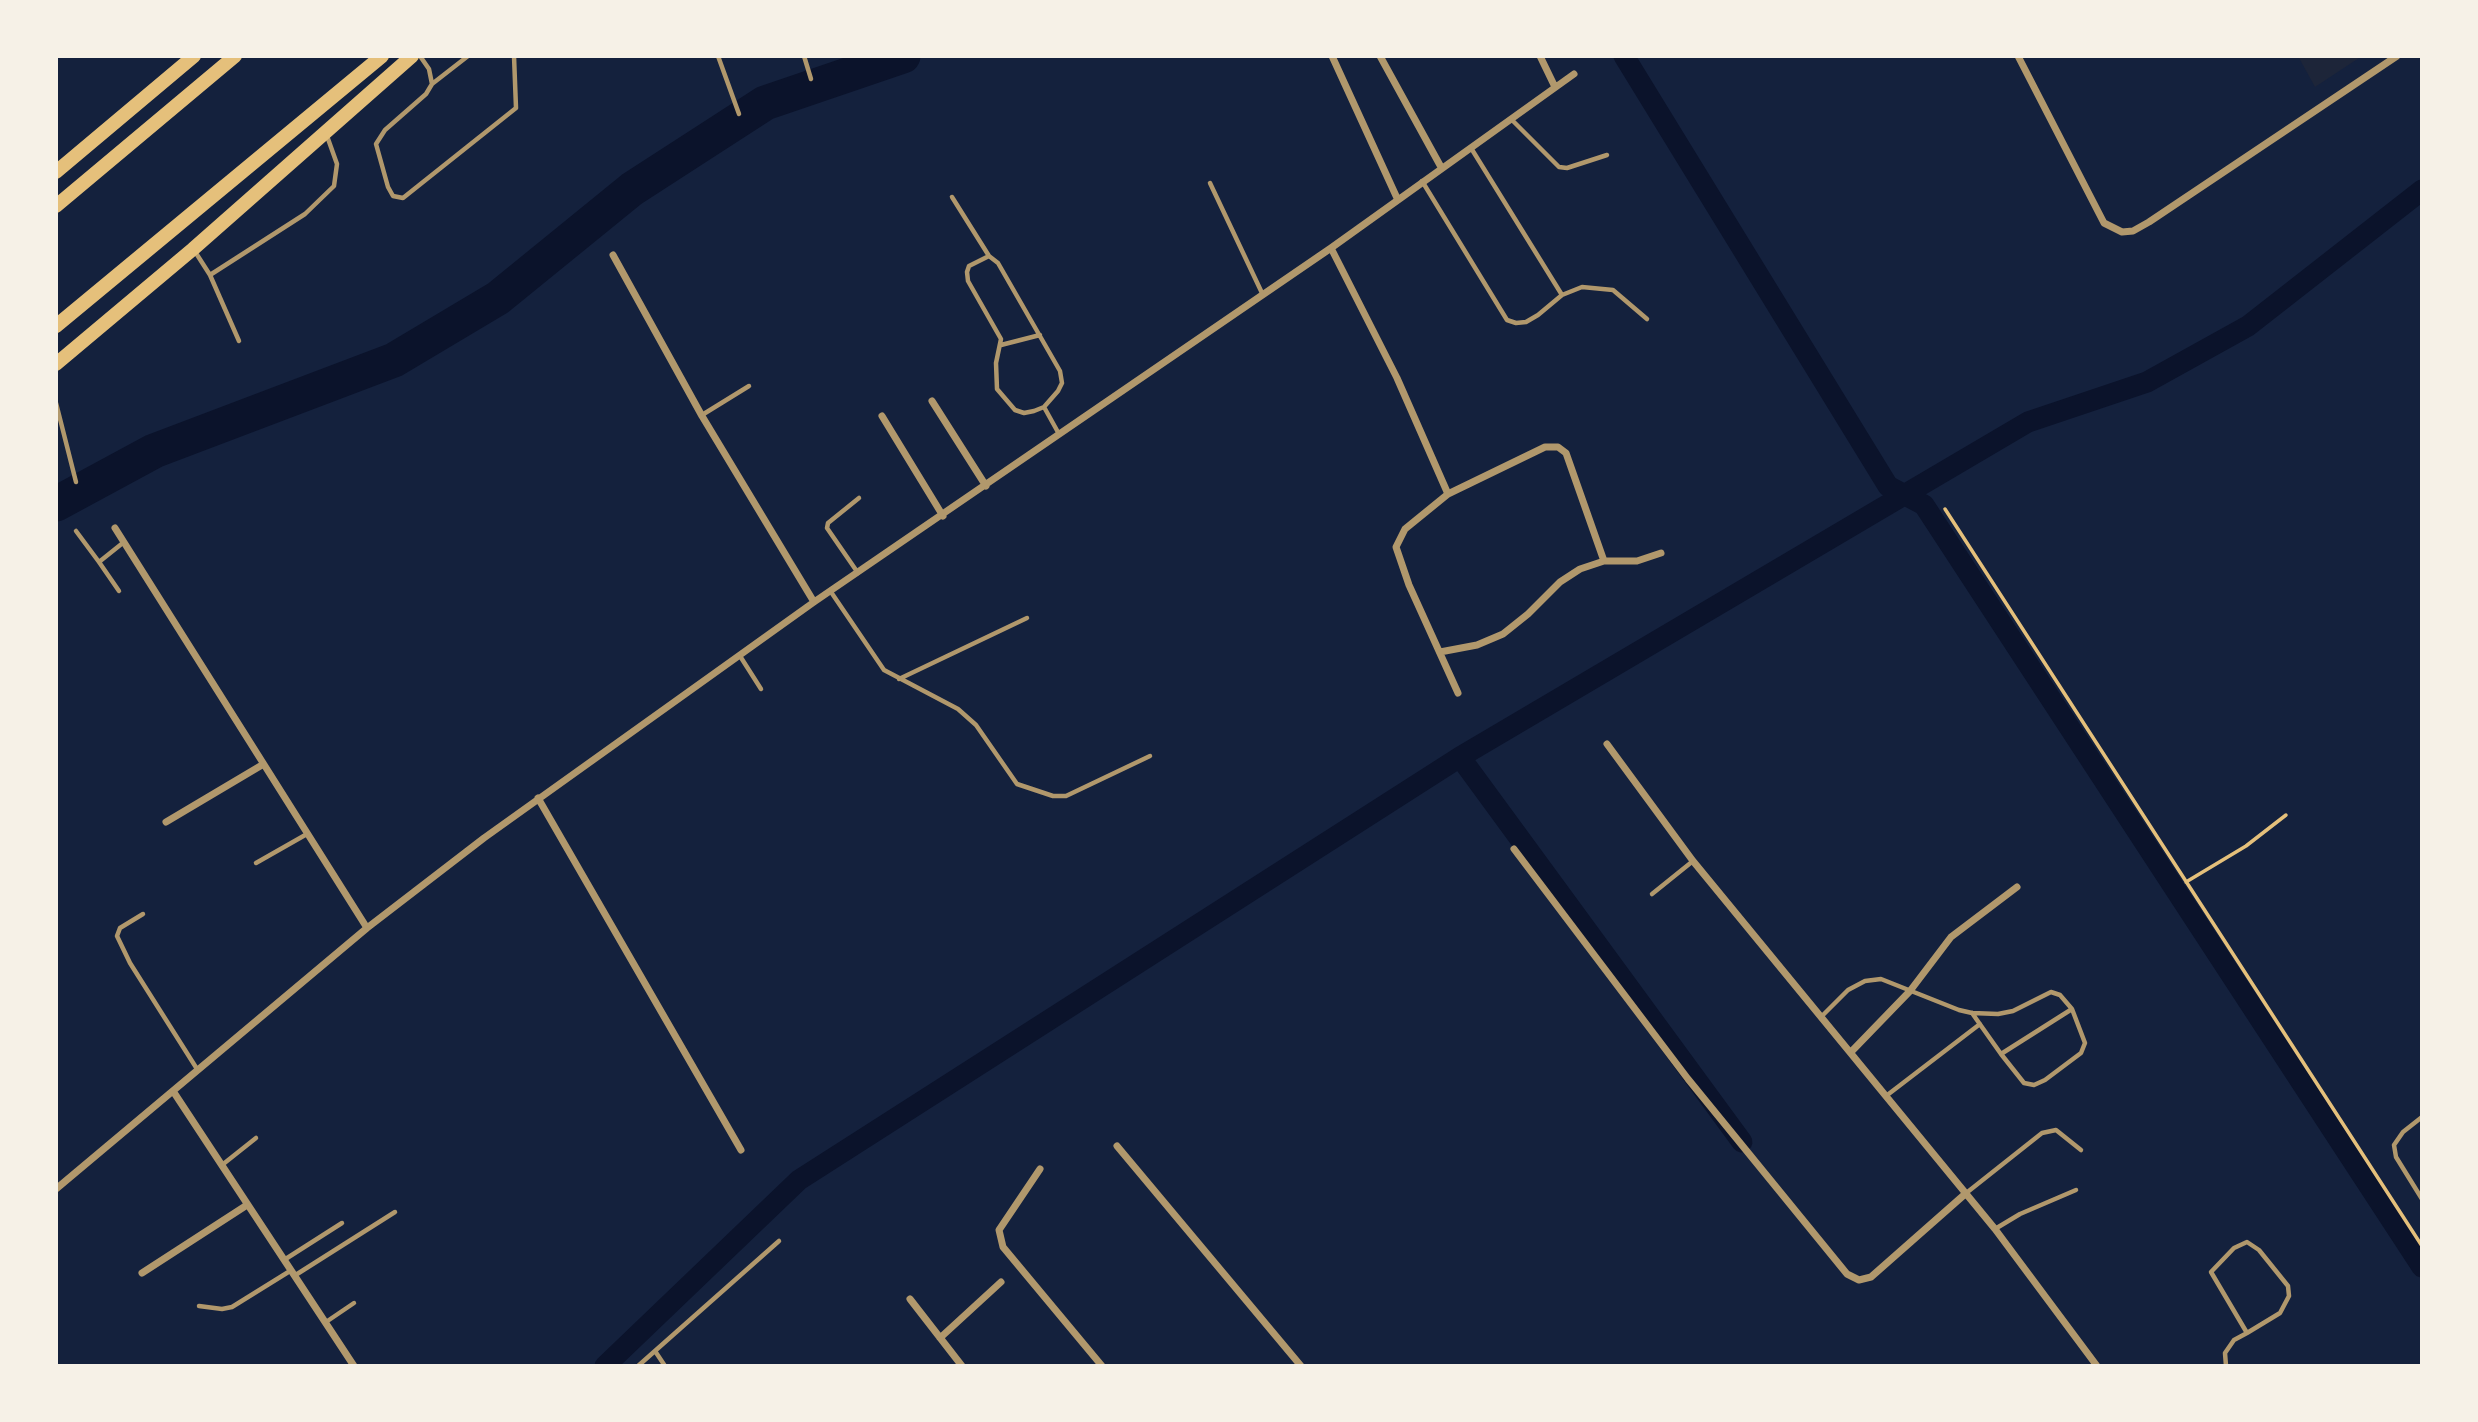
<!DOCTYPE html>
<html>
<head>
<meta charset="utf-8">
<style>
  body { margin:0 }
  #map { position:relative; width:2478px; height:1422px; overflow:hidden; background:#14213d; font-family:Lora,serif }
  canvas { display:block }
  .frame { position:absolute; inset:0; border:58px solid #f6f1e7; pointer-events:none }
</style>
</head>
<body>
<div id="map">
<canvas width="2478" height="1422"></canvas>
<div class="frame"></div>
</div>
<script>
const ctx = document.querySelector('canvas').getContext('2d');
ctx.lineJoin = 'round';
function fill(path, color) { ctx.fillStyle = color; ctx.fill(path, 'evenodd'); }
const shape = rows => new Path2D(rows.map(r => 'M' + r).join(''));
function trace(path, color, width, dash) { ctx.strokeStyle = color; ctx.lineWidth = width; ctx.lineCap = dash ? 'butt' : 'round'; ctx.setLineDash(dash || []); ctx.stroke(path); }
fill(shape([
  [2298,56,2362,56,2315,87]
]), '#1d2539');
trace(shape([
  [1624,56,1888,486,1924,505,2422,1267],
  [1460,757,1742,1142],
  [605,1366,799,1180,1460,757,1904,495,2028,422,2147,382,2248,326,2422,190]
]), '#0b132b', 21);
trace(shape([
  [56,504,154,451,394,360,498,298,632,189,765,103,903,56]
]), '#0b132b', 35);
trace(shape([
  [1945,509,2422,1246],
  [2186,882,2246,846,2286,815]
]), '#e5c07b', 3.5);
trace(shape([
  [420,56,429,69,432,84,426,94,385,130,376,144,388,187,393,196,403,198,516,108,514,56],
  [718,56,739,114],
  [804,56,811,79],
  [432,84,468,56],
  [1511,119,1559,167,1567,168,1607,155],
  [1422,181,1507,320,1516,323,1526,322,1538,315,1562,295,1471,148],
  [1210,183,1262,293],
  [952,197,989,256],
  [194,250,210,275,239,341],
  [989,256,998,263,1060,371,1062,383,1058,391,1044,407,1034,411,1024,413,1015,410,997,389,996,363,1001,339,968,281,967,272,969,266,989,256],
  [210,275,305,214,334,186,337,164,327,136],
  [1562,295,1582,287,1613,290,1647,319],
  [1001,345,1040,335],
  [56,403,76,482],
  [1044,407,1059,434],
  [702,415,749,386],
  [76,531,99,562,124,542],
  [99,562,119,591],
  [858,573,827,528,828,523,859,498],
  [831,592,884,670,958,709,976,725,1017,784,1053,796,1066,796,1150,756],
  [740,656,761,689],
  [899,679,1027,618],
  [256,863,307,834],
  [1652,894,1693,861],
  [143,914,120,928,117,936,130,963,197,1069],
  [1972,1013,2001,1054,2024,1083,2034,1085,2045,1080,2081,1053,2085,1043,2072,1009,2001,1054],
  [1821,1017,1848,990,1865,981,1881,979,1959,1010,1972,1013,1998,1014,2013,1011,2051,992,2060,995,2072,1009],
  [1886,1096,1980,1024],
  [2422,1117,2403,1132,2394,1145,2396,1157,2422,1199],
  [222,1165,256,1138],
  [1965,1194,2042,1133,2056,1130,2081,1150],
  [1995,1229,2020,1214,2076,1190],
  [284,1260,342,1223],
  [294,1276,395,1212],
  [199,1306,222,1309,232,1307,290,1271],
  [326,1322,354,1303],
  [655,1351,665,1366],
  [638,1366,779,1241],
  [2226,1366,2225,1353,2234,1340,2247,1333,2280,1313,2289,1296,2288,1286,2259,1250,2247,1242,2234,1248,2211,1272,2247,1333]
]), '#b1986c', 4.5);
trace(shape([
  [1332,56,1397,198],
  [1380,56,1441,167],
  [1540,56,1555,87],
  [2018,56,2104,223,2122,232,2133,231,2149,222,2397,56],
  [1331,248,1397,378,1448,494,1405,529,1396,547,1409,585,1458,693],
  [613,255,702,416,814,602],
  [932,401,986,486],
  [882,416,943,516],
  [1448,494,1545,447,1558,447,1566,453,1604,561],
  [115,528,367,928],
  [1440,652,1477,645,1503,634,1528,614,1560,582,1580,569,1604,561,1637,561,1661,553],
  [1607,744,1693,861,1995,1229,2097,1366],
  [538,798,741,1150],
  [166,822,262,765],
  [1514,849,1688,1079,1847,1274,1859,1280,1871,1277,1964,1195],
  [1851,1052,1910,991,1951,937,2017,887],
  [173,1091,354,1366],
  [1117,1146,1301,1366],
  [1040,1169,999,1230,1003,1247,1102,1366],
  [56,1189,367,928,484,838,814,602,1331,248,1574,74],
  [142,1273,247,1205],
  [910,1299,962,1366],
  [940,1338,1001,1282]
]), '#b1986c', 7);
trace(shape([
  [56,172,194,56],
  [56,206,235,56],
  [56,326,382,56],
  [56,364,193,249,412,56]
]), '#e5c07b', 14);
</script>
</body>
</html>
